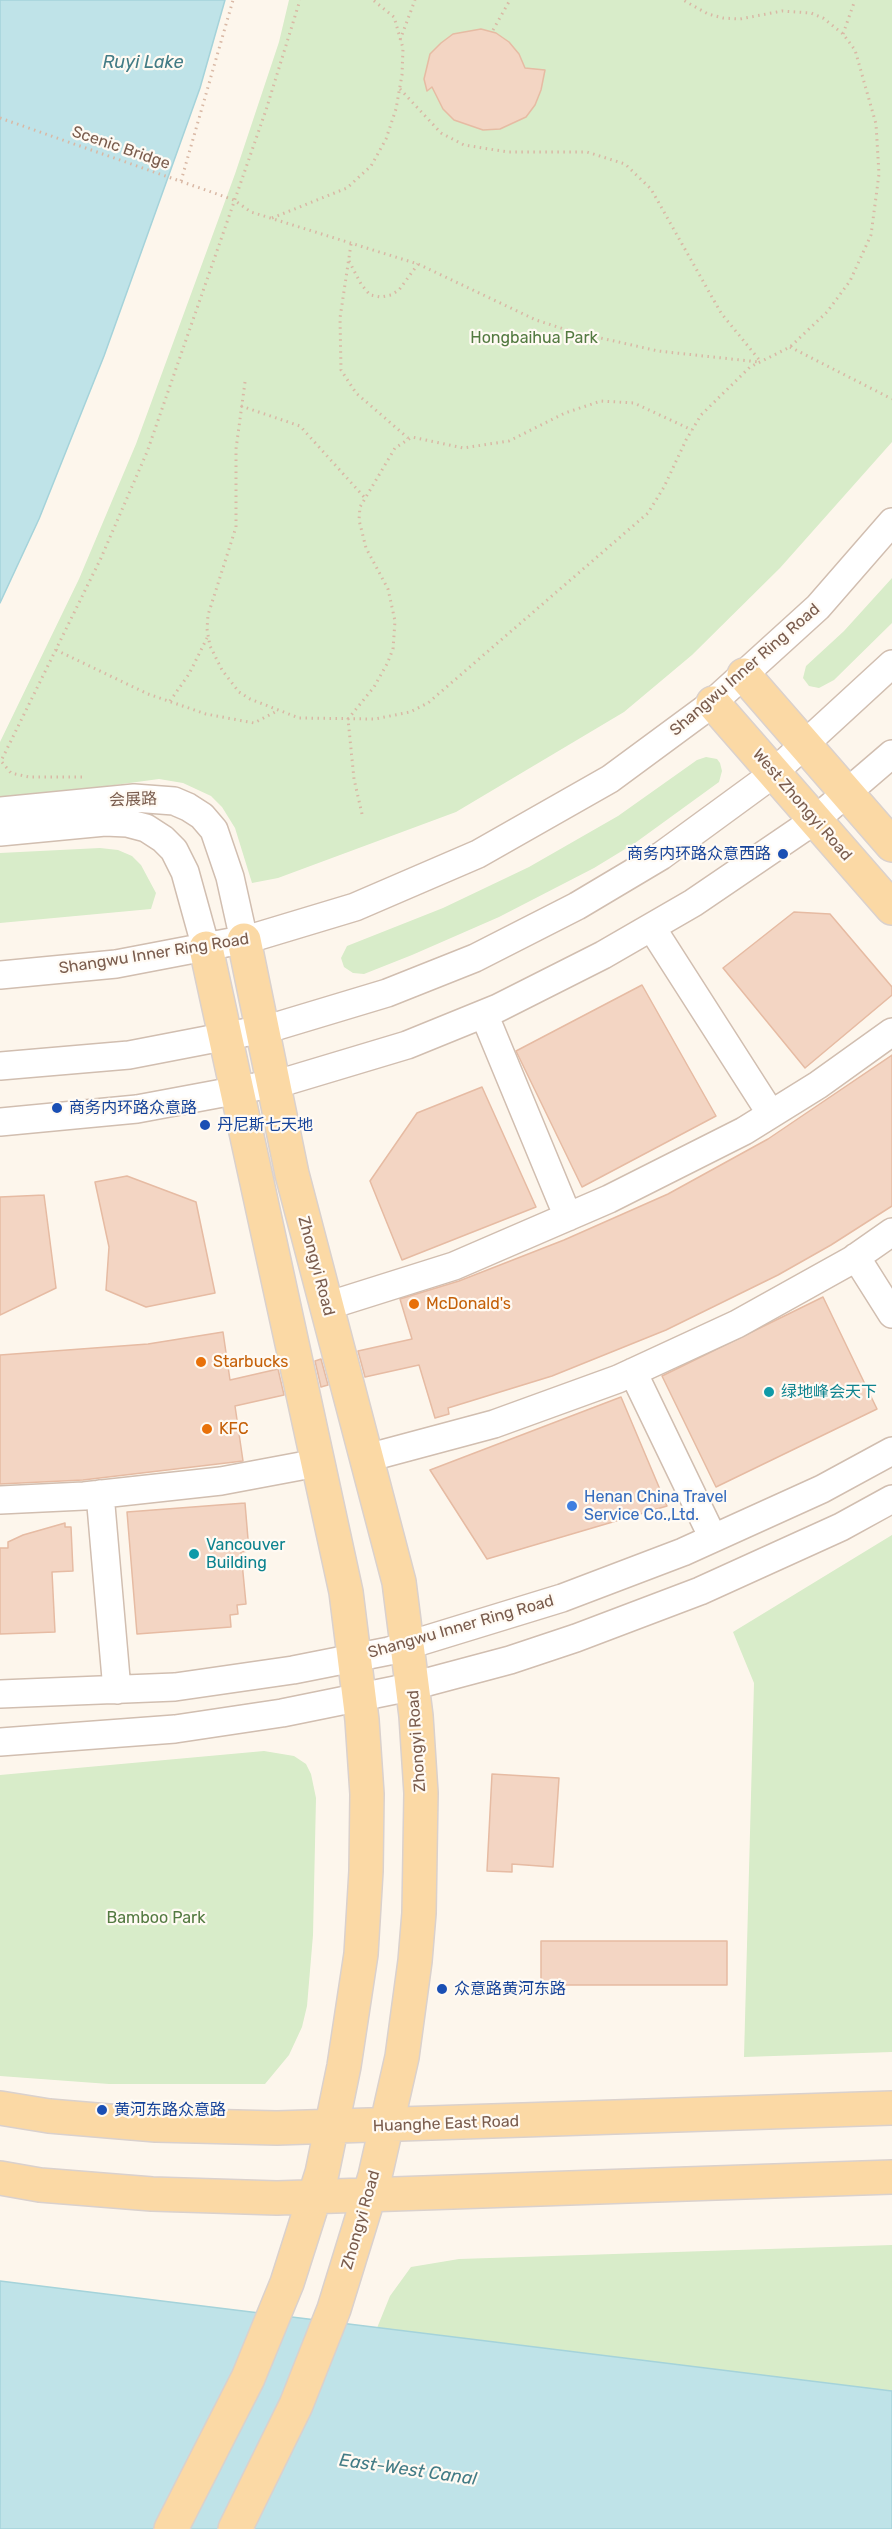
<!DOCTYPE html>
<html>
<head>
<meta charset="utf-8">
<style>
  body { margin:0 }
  canvas { display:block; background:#fdf6ec }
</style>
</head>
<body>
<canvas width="892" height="2529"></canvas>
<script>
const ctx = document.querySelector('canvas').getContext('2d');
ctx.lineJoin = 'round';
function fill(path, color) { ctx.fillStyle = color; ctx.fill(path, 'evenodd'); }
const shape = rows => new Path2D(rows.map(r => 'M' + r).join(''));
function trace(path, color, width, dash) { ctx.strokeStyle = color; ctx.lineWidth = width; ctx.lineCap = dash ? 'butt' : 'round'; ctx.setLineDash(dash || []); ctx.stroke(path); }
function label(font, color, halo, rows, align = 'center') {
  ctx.font = font + ' Rubik,"Noto Sans SC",sans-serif'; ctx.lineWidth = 4.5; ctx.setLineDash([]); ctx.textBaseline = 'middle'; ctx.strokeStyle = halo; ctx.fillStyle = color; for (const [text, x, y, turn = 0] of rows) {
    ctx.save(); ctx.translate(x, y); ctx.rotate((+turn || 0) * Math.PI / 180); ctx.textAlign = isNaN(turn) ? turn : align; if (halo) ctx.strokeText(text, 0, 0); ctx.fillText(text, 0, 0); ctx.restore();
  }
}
fill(shape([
  [289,0,892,0,892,442,780,568,692,655,624,712,456,812,278,878,252,883,235,828,222,807,211,796,183,783,159,779,18,798,0,798,0,742,79,579,136,444,235,174,279,42],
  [892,578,892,623,834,680,819,688,809,686,803,678,806,666,844,631],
  [706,757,717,759,720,763,722,771,719,782,635,843,594,868,499,917,412,955,364,974,353,973,344,967,341,958,347,946,443,908,529,867,618,816,697,760],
  [100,848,118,850,132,856,141,865,156,893,151,909,0,923,0,853],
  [892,1535,892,2052,744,2057,754,1683,733,1632],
  [264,1751,294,1756,306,1764,311,1774,316,1798,313,1935,307,2006,302,2027,289,2055,265,2084,109,2084,0,2076,0,1775],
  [892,2245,892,2391,377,2328,390,2296,411,2267,459,2259]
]), '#d8ecc9');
const water = shape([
  [0,0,225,0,200,88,104,356,39,519,0,603,0,0],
  [0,2281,892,2391,892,2529,0,2529,0,2281]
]);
fill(water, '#bfe3e8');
trace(water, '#a5d3da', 1.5);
const building = shape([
  [481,29,496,33,509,42,519,54,525,68,545,70,541,90,535,105,526,117,500,129,483,130,454,120,443,109,432,87,427,91,424,79,430,54,441,43,453,34,481,29],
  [794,912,830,914,892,987,892,995,805,1068,723,968,794,912],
  [642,985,716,1116,582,1187,516,1051,642,985],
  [892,1055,892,1206,831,1245,778,1275,666,1330,552,1376,448,1408,449,1414,435,1418,419,1365,365,1377,358,1351,412,1339,400,1299,459,1281,564,1240,668,1194,768,1139,892,1055],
  [482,1087,536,1207,402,1260,370,1181,417,1113,482,1087],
  [127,1176,196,1202,215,1293,146,1307,106,1290,109,1247,95,1182,127,1176],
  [44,1195,56,1288,0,1315,0,1197,44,1195],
  [823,1297,877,1409,716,1487,662,1376,823,1297],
  [223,1332,230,1380,278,1369,284,1395,235,1406,243,1461,83,1480,0,1484,0,1355,148,1344,223,1332],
  [321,1359,328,1385,321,1387,315,1361,321,1359],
  [621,1397,667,1506,487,1559,430,1470,621,1397],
  [245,1503,249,1551,241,1552,246,1604,237,1605,238,1614,230,1615,231,1627,137,1634,127,1512,245,1503],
  [65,1523,65,1527,71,1527,73,1571,52,1572,55,1632,0,1634,0,1548,8,1548,8,1542,23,1535,65,1523],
  [492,1774,559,1778,553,1867,512,1864,512,1872,487,1871,492,1774],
  [541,1941,727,1941,727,1985,541,1985,541,1941]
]);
fill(building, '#f3d5c3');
trace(building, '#e6bba3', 1.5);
const minor = shape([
  [0,811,134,798,174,801,188,807,202,816,214,830,230,877,244,940],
  [0,832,105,822,127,823,146,828,163,839,174,850,185,872,206,948],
  [652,928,771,1114],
  [0,975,116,964,252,938,355,907,478,854,610,779,709,706,818,607,892,522],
  [484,1014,568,1217],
  [0,1066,129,1055,274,1027,387,993,475,958,577,906,661,856,769,777,892,664],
  [0,1122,137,1109,287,1081,407,1045,498,1008,603,955,693,903,815,820,892,754],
  [856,1257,892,1314],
  [327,1306,454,1266,609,1199,744,1131,818,1085,892,1032],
  [633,1372,713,1538],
  [367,1458,494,1424,618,1379,737,1324,852,1260,892,1232],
  [100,1494,117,1690],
  [0,1500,84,1496,221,1481,317,1463],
  [0,1694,175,1687,293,1670,389,1651,562,1598,683,1552,822,1489,892,1451],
  [0,1742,175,1729,282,1713,405,1688,510,1660,576,1638,700,1591,841,1527,892,1499]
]);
const major = shape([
  [744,675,892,845],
  [713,703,892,908],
  [0,2108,49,2116,156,2125,277,2128,892,2108],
  [0,2178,40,2185,152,2194,277,2198,892,2177],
  [171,2529,248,2378,287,2283,322,2173,344,2066,361,1954,366,1871,367,1794,362,1720,346,1592,206,948],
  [235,2529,296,2405,334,2309,375,2176,402,2057,415,1961,419,1913,421,1793,416,1716,399,1582,292,1174,244,940]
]);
trace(minor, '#d1beb0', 30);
trace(major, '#dad1cd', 36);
trace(shape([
  [493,30,510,0],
  [843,34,855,0],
  [400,40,415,0],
  [400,89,441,133,464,145,508,152,587,152,625,164,651,189,721,313,761,362],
  [0,118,234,200,251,212,418,264,536,320,570,331,658,351,759,362],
  [181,181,233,0],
  [272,218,347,188,371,166,386,139,396,109,402,75,403,48,394,17,373,0],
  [351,244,340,318,341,370,356,393,408,438],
  [349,261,361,284,370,295,381,297,391,295,399,290,418,264],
  [790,347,892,399],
  [245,382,236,449,236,527,208,615,207,629,210,646,222,670,239,692,250,699,299,718,375,719,410,712,428,703,648,513,664,487,686,440,701,415,750,367,790,347,827,312,850,281,871,235,879,174,876,124,855,50,843,34,823,18,811,13,782,11,740,19,723,18,708,14,683,0],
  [241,406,300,426,365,498],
  [56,650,148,694,206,714,254,723,277,711],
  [170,701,189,674,207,638],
  [82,777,29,777,11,773,1,761,101,558,147,452,266,110,300,0],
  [362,814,354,779,348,719,374,687,387,664,393,649,395,621,388,589,366,548,359,520,360,507,395,448,412,437,463,448,509,441,565,413,601,401,634,403,692,430]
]), '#d9b8a5', 3, [1.5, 4.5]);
trace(minor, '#fff', 27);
trace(major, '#fbd9a5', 33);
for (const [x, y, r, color] of [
  [783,854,6,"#1a4fb4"],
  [57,1108,6,"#1a4fb4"],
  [205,1125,6,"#1a4fb4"],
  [414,1304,6,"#e8710a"],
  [201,1362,6,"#e8710a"],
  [769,1392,6,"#0f9aa8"],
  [207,1429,6,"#e8710a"],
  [572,1506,6,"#3f7fe0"],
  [194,1554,6,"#0f9aa8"],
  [442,1989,6,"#1a4fb4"],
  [102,2110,6,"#1a4fb4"]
]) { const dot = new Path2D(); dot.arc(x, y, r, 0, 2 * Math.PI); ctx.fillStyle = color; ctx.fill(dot); trace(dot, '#fffaf3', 2); }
label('16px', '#7a5c4d', '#fffaf3', [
  ["Scenic Bridge",121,148,19],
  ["Shangwu Inner Ring Road",745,670,-41],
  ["会展路",133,800,-2],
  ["West Zhongyi Road",802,805,49],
  ["Shangwu Inner Ring Road",154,954,-9],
  ["Zhongyi Road",316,1266,75],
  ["Shangwu Inner Ring Road",461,1627,-16],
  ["Zhongyi Road",417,1741,-94],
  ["Huanghe East Road",446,2124,-2],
  ["Zhongyi Road",361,2220,-74]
]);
label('16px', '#537a41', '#fffaf3', [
  ["Hongbaihua Park",534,338],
  ["Bamboo Park",156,1918]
]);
label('16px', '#164399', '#fffaf3', [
  ["商务内环路众意西路",771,854,"right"],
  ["商务内环路众意路",69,1108],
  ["丹尼斯七天地",217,1125],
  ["众意路黄河东路",454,1989],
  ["黄河东路众意路",114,2110]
], 'left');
label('16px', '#c56008', '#fffaf3', [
  ["McDonald's",426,1304],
  ["Starbucks",213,1362],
  ["KFC",219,1429]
], 'left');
label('16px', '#0d838f', '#fffaf3', [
  ["绿地峰会天下",781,1392],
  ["Vancouver",206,1545],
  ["Building",206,1563]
], 'left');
label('16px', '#366cbe', '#fffaf3', [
  ["Henan China Travel",584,1497],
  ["Service Co.,Ltd.",584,1515]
], 'left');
label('italic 18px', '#437c86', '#fffaf3', [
  ["Ruyi Lake",143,63],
  ["East-West Canal",408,2470,8]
]);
</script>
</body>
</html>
